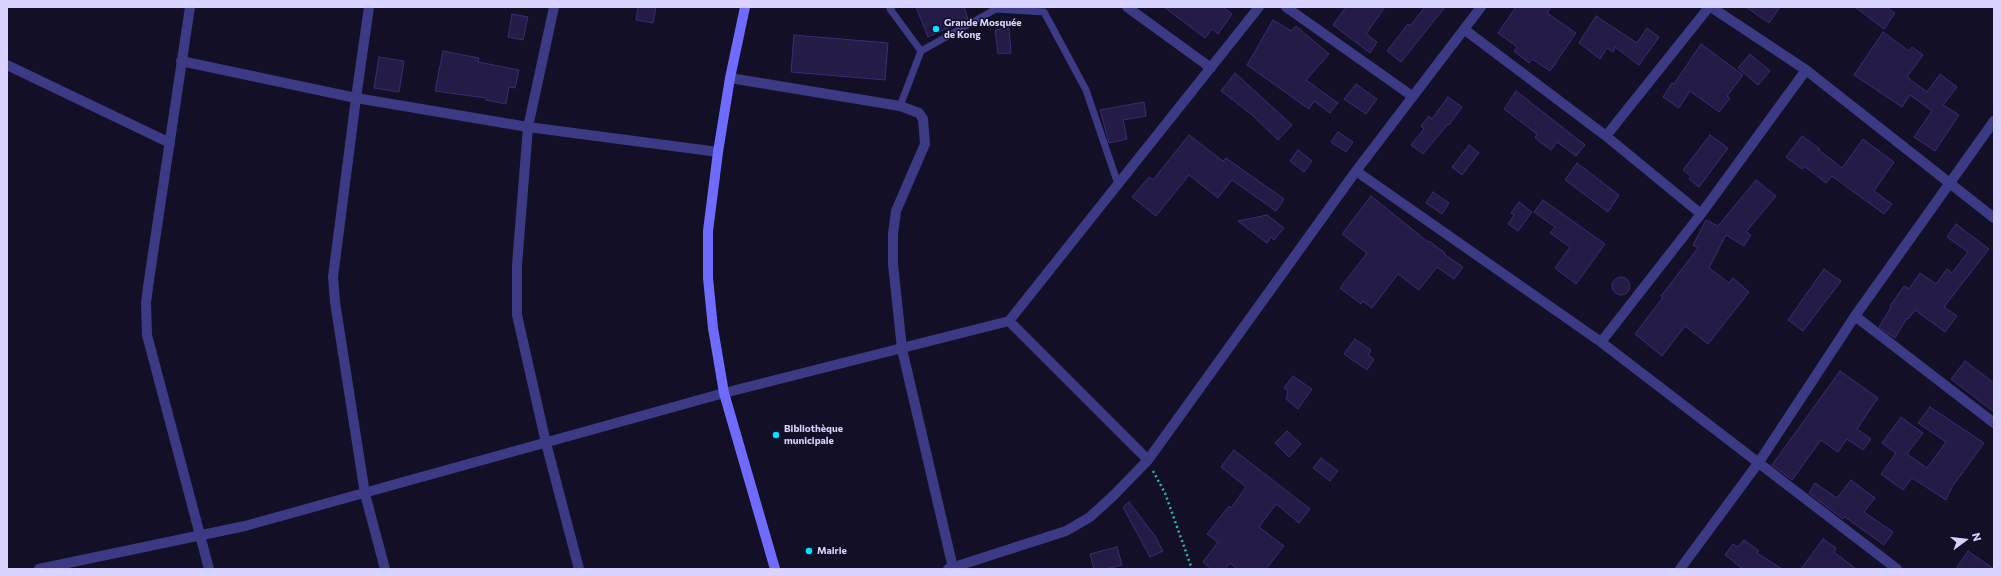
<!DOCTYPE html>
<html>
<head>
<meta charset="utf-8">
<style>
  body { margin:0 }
  #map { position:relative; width:2001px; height:576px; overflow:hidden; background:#130f26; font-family:Commissioner,sans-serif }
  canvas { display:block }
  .frame { position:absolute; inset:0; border:8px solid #d9d4ff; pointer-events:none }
  .north { position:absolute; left:1945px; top:520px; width:40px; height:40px; -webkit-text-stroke:3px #130f26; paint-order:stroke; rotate:75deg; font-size:11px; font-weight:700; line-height:16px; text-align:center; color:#d9d4ff }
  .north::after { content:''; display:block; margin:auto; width:14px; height:18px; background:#d9d4ff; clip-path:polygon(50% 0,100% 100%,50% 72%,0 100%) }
</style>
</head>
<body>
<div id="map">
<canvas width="2001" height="576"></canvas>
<div class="frame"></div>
<div class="north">N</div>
</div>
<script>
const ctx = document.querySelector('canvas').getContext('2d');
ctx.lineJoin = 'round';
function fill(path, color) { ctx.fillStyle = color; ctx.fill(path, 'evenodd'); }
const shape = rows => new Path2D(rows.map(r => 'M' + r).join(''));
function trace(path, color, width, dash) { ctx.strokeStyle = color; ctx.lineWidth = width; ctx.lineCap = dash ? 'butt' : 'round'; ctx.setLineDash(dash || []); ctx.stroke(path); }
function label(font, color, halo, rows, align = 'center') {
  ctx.font = font + ' Commissioner,sans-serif'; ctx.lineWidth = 3; ctx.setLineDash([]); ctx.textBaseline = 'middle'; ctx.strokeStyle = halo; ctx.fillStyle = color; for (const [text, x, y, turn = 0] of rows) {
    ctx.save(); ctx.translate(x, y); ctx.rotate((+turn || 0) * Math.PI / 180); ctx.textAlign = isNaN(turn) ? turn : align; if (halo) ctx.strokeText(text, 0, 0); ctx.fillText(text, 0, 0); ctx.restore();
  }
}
const building = shape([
  [638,7,656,7,653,23,636,20,638,7],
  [916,7,964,7,968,19,928,37,916,7],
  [1164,7,1223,7,1232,14,1218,34,1212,29,1205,38,1164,7],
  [1346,7,1385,7,1366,34,1377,42,1370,53,1333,25,1346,7],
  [1425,7,1445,7,1401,62,1387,51,1408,24,1410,26,1425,7],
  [1516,7,1551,7,1547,13,1576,33,1550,71,1532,59,1529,63,1514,51,1517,47,1498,33,1516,7],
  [1746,7,1780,7,1769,23,1746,7],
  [1855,7,1886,7,1895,13,1884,29,1855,7],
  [512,14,528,17,523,40,508,37,512,14],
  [1596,16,1637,43,1647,28,1659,37,1639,65,1615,47,1613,52,1607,48,1600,59,1579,43,1596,16],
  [1273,20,1291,31,1296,26,1329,54,1306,80,1338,103,1330,113,1314,101,1309,109,1247,65,1273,20],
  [1009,28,1011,53,998,54,995,30,1009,28],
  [1883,32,1909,51,1912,47,1923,55,1907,77,1927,92,1940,74,1957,87,1943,105,1959,115,1935,151,1914,137,1932,111,1910,95,1902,107,1854,75,1883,32],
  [794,35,888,43,885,80,791,72,794,35],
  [1701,44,1743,75,1727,96,1730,98,1719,112,1690,91,1679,108,1663,97,1672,83,1674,84,1701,44],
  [443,51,479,58,478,62,519,70,515,88,509,87,506,104,486,100,486,98,435,91,443,51],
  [1750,54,1770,71,1758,85,1738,68,1750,54],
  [379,57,404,61,399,92,374,88,379,57],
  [1235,73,1292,125,1278,140,1251,114,1221,91,1235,73],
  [1356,84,1377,99,1366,114,1344,99,1356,84],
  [1516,91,1585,145,1576,156,1557,142,1551,150,1535,138,1537,134,1504,109,1516,91],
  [1448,97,1462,107,1449,125,1448,124,1423,154,1411,145,1424,129,1421,126,1429,116,1432,119,1448,97],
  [1144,102,1146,116,1123,120,1127,139,1109,143,1100,110,1144,102],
  [1338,132,1353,142,1346,152,1331,142,1338,132],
  [1189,135,1223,161,1226,158,1284,199,1276,211,1232,180,1218,198,1189,175,1156,216,1132,197,1149,177,1153,180,1189,135],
  [1710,135,1728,148,1699,187,1689,179,1691,176,1683,170,1710,135],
  [1802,136,1820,149,1819,150,1842,168,1863,139,1894,162,1874,191,1892,204,1884,214,1832,176,1826,183,1804,166,1802,169,1786,157,1802,136],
  [1469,145,1479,153,1462,175,1452,167,1469,145],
  [1298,150,1312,161,1304,172,1290,161,1298,150],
  [1577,163,1619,195,1608,212,1565,180,1577,163],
  [1756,180,1776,196,1746,232,1751,235,1744,246,1726,235,1709,268,1729,283,1733,278,1749,292,1708,344,1685,326,1662,356,1635,334,1663,297,1661,296,1698,248,1693,245,1706,220,1718,226,1756,180],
  [1433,192,1449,203,1442,214,1426,203,1433,192],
  [1371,196,1428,242,1429,241,1445,253,1444,254,1463,267,1454,279,1437,267,1419,290,1398,274,1372,308,1363,301,1361,304,1340,288,1367,253,1342,234,1371,196],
  [1543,200,1605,244,1576,284,1555,268,1570,247,1550,233,1555,227,1534,212,1543,200],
  [1519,202,1532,212,1518,231,1508,224,1514,215,1511,213,1519,202],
  [1267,215,1284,228,1274,240,1271,237,1267,243,1238,221,1267,215],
  [1956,224,1989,249,1944,307,1957,316,1945,332,1915,310,1908,319,1907,318,1895,338,1879,327,1891,307,1890,306,1904,286,1909,289,1920,273,1936,284,1947,269,1952,273,1968,252,1947,237,1956,224],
  [1824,269,1841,281,1803,331,1788,320,1824,269],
  '1612 286a9 9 0 1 1 18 0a9 9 0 1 1-18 0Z',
  [1355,339,1371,350,1368,355,1374,359,1367,370,1344,354,1355,339],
  [1965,361,1994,383,1994,412,1951,379,1965,361],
  [1840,371,1878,398,1857,429,1871,439,1863,450,1847,439,1838,452,1821,440,1792,480,1772,465,1840,371],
  [1293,376,1312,389,1298,409,1286,399,1288,391,1284,388,1293,376],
  [1930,407,1984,443,1952,487,1946,500,1912,478,1903,490,1881,474,1896,453,1882,443,1901,417,1923,433,1907,454,1927,468,1946,442,1918,423,1930,407],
  [1287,431,1301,444,1289,457,1275,443,1287,431],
  [1234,450,1310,509,1299,523,1276,504,1259,527,1284,546,1266,569,1237,569,1230,563,1225,569,1211,569,1203,562,1218,542,1207,534,1229,506,1231,508,1246,487,1221,467,1234,450],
  [1321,458,1338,471,1330,481,1313,468,1321,458],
  [1851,480,1875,498,1864,512,1893,532,1884,545,1845,517,1843,519,1809,493,1815,483,1837,498,1851,480],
  [1129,502,1155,536,1163,551,1150,557,1123,507,1129,502],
  [1823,539,1836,548,1834,552,1856,569,1801,569,1823,539],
  [1744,540,1759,551,1757,553,1782,569,1743,569,1725,555,1733,544,1738,547,1744,540],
  [1117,547,1122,565,1106,569,1094,569,1090,554,1117,547],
  [1968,551,1994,569,1956,569,1968,551]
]);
fill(building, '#241b47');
trace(building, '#3b2d73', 1);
trace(shape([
  [1153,471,1165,493,1192,569]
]), '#2fb8b0', 2.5, [2, 3]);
trace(shape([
  [892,7,890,9,921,51,996,9,1044,12],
  [1044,12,1086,90,1118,184],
  [900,106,921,51]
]), '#3d3a85', 7);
trace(shape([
  [190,7,149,280,146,303,147,335,209,569],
  [369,7,356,98,333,277,335,302,365,494,385,569],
  [554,7,528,127,517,265,517,315,546,443,579,569],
  [1127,7,1211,68],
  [1286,7,1412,96],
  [1711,7,1806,70,1994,218],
  [1465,30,1606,136,1709,7],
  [181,61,356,98,528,127,718,152],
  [7,65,170,143],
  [730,78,900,106,919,113,923,119,925,144,896,211,893,234,893,264,902,349,953,568],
  [1606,136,1701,214],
  [1356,171,1601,342,1897,569],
  [1855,316,1994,423],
  [1009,321,1148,460],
  [1601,342,1701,214,1806,70],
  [39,569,245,526,724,393,1009,321,1259,7],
  [948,569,1066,531,1090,517,1113,496,1148,460,1356,171,1481,7],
  [1680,569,1759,462,1855,316,1994,121]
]), '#3d3a85', 10);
trace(shape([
  [745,7,730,78,718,152,708,231,708,278,713,328,724,393,775,569]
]), '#6f6bff', 10);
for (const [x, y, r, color] of [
  [936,29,4,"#00e5ff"],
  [776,435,4,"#00e5ff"],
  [809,551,4,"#00e5ff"]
]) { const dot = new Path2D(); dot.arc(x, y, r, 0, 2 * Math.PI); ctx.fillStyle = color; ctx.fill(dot); trace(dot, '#130f26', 1.5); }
label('bold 10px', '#d9d4ff', '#130f26', [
  ["Grande Mosquée",944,23],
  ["de Kong",944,35],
  ["Bibliothèque",784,429],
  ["municipale",784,441],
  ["Mairie",817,551]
], 'left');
</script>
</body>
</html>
